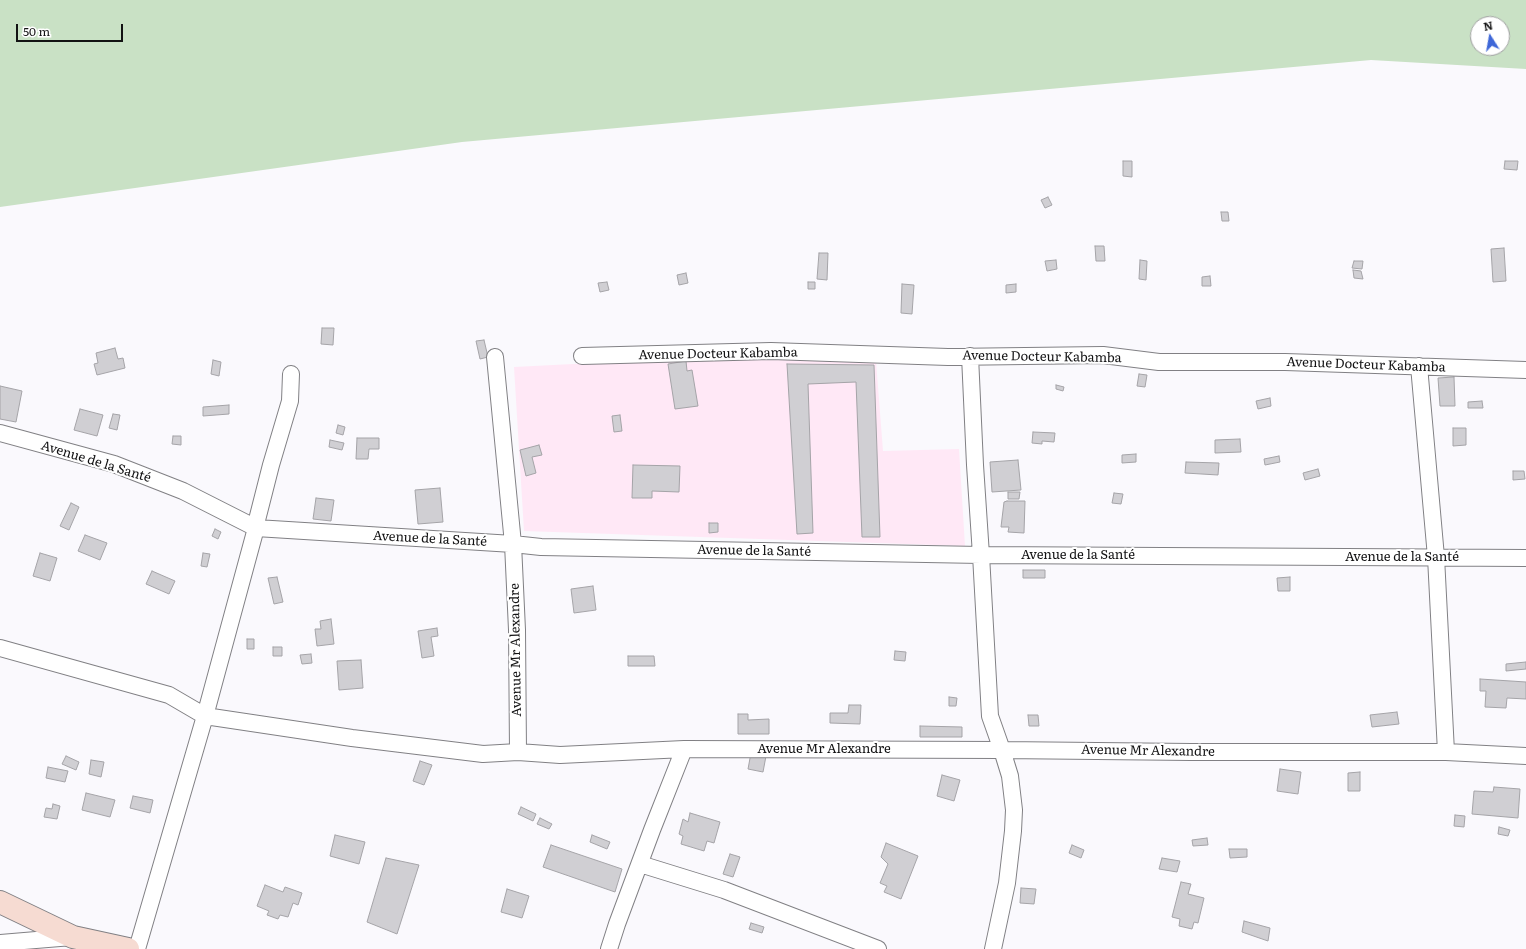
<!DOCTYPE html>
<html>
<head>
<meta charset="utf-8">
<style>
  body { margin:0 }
  #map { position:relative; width:1526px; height:949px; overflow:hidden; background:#faf9fd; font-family:Literata,serif }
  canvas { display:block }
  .north { position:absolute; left:1470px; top:16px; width:40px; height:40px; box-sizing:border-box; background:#fff; border:1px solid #a0a0a1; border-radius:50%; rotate:349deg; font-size:11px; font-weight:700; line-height:16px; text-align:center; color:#121213 }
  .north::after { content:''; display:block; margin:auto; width:14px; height:18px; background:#3e67d8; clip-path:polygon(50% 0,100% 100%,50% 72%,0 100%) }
  .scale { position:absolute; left:16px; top:24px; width:107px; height:18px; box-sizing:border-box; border:2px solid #121213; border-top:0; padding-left:5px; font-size:12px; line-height:14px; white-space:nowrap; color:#121213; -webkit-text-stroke:3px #fff; paint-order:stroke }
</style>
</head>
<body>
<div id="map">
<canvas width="1526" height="949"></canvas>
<div class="north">N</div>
<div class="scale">50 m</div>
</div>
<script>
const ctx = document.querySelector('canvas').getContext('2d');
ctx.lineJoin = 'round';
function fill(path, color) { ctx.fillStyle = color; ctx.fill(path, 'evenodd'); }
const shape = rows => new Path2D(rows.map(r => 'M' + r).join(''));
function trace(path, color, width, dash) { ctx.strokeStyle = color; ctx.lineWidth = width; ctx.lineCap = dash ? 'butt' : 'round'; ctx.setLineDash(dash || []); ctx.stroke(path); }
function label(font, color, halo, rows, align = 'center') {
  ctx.font = font + ' Literata,serif'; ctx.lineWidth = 4; ctx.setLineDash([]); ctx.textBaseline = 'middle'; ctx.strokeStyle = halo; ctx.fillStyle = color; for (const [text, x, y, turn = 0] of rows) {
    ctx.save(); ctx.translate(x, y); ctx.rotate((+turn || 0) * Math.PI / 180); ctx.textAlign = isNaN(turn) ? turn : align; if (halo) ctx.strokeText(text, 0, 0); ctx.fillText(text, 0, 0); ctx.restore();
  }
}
fill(shape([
  [793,358,876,361,883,451,959,449,965,546,524,531,514,367,632,361]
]), '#ffe8f6');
fill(shape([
  [0,0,1526,0,1526,69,1371,60,462,142,0,207],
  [1478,24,1502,24,1502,48,1478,48]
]), '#c9e1c5');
const building = shape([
  [1123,161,1132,161,1132,177,1123,176,1123,161],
  [1505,161,1518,161,1517,170,1504,169,1505,161],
  [1048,197,1052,205,1045,208,1041,200,1048,197],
  [1221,212,1228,212,1229,221,1222,221,1221,212],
  [1095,246,1104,246,1105,261,1096,261,1095,246],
  [1504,248,1506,281,1493,282,1491,249,1504,248],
  [819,253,828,253,827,280,817,279,819,253],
  [1056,260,1057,269,1047,271,1045,261,1056,260],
  [1140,260,1147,261,1146,280,1139,279,1140,260],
  [1354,261,1363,261,1362,269,1352,268,1354,261],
  [1353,270,1361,271,1363,279,1354,278,1353,270],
  [686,273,688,283,679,285,677,275,686,273],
  [1210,276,1211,286,1202,286,1202,277,1210,276],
  [607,282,609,290,600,292,598,283,607,282],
  [808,282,815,282,815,289,808,289,808,282],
  [902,284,914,285,912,314,901,313,902,284],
  [1016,284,1016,292,1006,293,1006,285,1016,284],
  [322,328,334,328,333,345,321,344,322,328],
  [484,340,488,357,480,359,476,341,484,340],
  [115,348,118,359,123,358,125,368,97,375,94,364,98,363,96,353,115,348],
  [213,360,221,362,219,376,211,374,213,360],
  [686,361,687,371,692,370,698,406,675,409,668,364,686,361],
  [787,364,874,365,880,537,862,537,856,382,808,384,813,533,797,534,787,364],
  [1139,374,1147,375,1145,387,1137,386,1139,374],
  [1454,377,1455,406,1440,406,1438,378,1454,377],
  [1056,385,1064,387,1063,391,1056,389,1056,385],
  [0,386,22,391,16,422,0,419,0,386],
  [1270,398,1271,406,1258,409,1256,401,1270,398],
  [1482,401,1483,408,1468,408,1468,402,1482,401],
  [229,405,229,414,203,416,203,407,229,405],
  [80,409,103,415,97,436,74,430,80,409],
  [113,414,120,415,117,430,109,428,113,414],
  [620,415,622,431,614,432,612,416,620,415],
  [338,425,345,427,343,435,336,433,338,425],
  [1453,428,1466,428,1466,445,1453,446,1453,428],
  [1033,432,1055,433,1054,442,1042,441,1042,444,1032,443,1033,432],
  [173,436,181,436,181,445,172,444,173,436],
  [357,438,379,438,379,449,369,449,368,459,356,459,357,438],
  [1240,439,1241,452,1215,453,1215,440,1240,439],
  [330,440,344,443,342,450,329,447,330,440],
  [539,445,542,455,532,457,536,473,526,476,520,450,539,445],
  [1136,454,1136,462,1122,463,1122,455,1136,454],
  [1279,456,1280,462,1265,465,1264,459,1279,456],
  [1018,460,1021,490,992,492,990,462,1018,460],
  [1186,462,1219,463,1218,475,1185,473,1186,462],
  [633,465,680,466,679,492,652,491,652,498,632,498,633,465],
  [1318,469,1320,476,1305,480,1303,473,1318,469],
  [1513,471,1524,471,1525,479,1513,480,1513,471],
  [440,488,443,522,418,524,415,490,440,488],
  [1008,492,1020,492,1019,499,1008,499,1008,492],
  [1114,493,1123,494,1121,504,1112,503,1114,493],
  [316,498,334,500,331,521,313,519,316,498],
  [1007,501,1025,501,1024,533,1008,532,1009,527,1001,527,1004,502,1007,501],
  [71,503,79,507,69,530,60,526,71,503],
  [709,523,718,523,718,532,709,533,709,523],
  [215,529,221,532,218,539,212,536,215,529],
  [85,535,107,543,100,560,78,551,85,535],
  [40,553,57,558,50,581,33,576,40,553],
  [203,553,210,554,207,567,201,566,203,553],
  [1023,570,1045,570,1045,578,1023,578,1023,570],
  [152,571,175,581,169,594,146,584,152,571],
  [277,577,283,602,274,604,268,578,277,577],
  [1290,577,1290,591,1278,591,1277,578,1290,577],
  [593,586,596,610,574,613,571,589,593,586],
  [331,619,334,644,317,646,315,629,321,629,320,621,331,619],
  [437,628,438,636,431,637,434,656,422,658,418,631,437,628],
  [247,639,254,639,254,649,247,649,247,639],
  [273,647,282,647,282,656,273,656,273,647],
  [895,651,906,652,905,661,894,660,895,651],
  [311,654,312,663,302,664,300,655,311,654],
  [628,656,654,656,655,666,628,666,628,656],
  [361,660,363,688,339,690,337,661,361,660],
  [1526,662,1526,669,1506,671,1506,664,1526,662],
  [1480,679,1526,682,1526,699,1507,698,1506,708,1485,707,1486,691,1480,691,1480,679],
  [949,697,957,698,956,706,949,706,949,697],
  [849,705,861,705,860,724,830,723,830,713,848,713,849,705],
  [1397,712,1399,724,1372,727,1370,715,1397,712],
  [738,714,748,714,748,720,769,719,769,734,738,734,738,714],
  [1028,715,1038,715,1039,726,1029,726,1028,715],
  [920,726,962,727,962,737,920,737,920,726],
  [751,753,766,756,763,772,748,769,751,753],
  [66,756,79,762,76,770,62,764,66,756],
  [91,760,104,762,101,777,89,774,91,760],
  [420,761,432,765,424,785,413,781,420,761],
  [48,767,68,771,65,782,46,778,48,767],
  [1280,769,1301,772,1298,794,1277,791,1280,769],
  [1360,772,1360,791,1348,791,1348,773,1360,772],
  [942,775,960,780,954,801,937,796,942,775],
  [1494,787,1520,789,1518,818,1472,814,1474,791,1493,792,1494,787],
  [86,793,115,800,110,817,82,810,86,793],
  [133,796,153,800,150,813,130,808,133,796],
  [53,804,60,806,57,819,44,817,46,808,52,809,53,804],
  [521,807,536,814,533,821,518,814,521,807],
  [690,813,720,822,714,843,707,841,704,851,681,844,683,836,679,834,683,819,688,822,690,813],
  [1455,815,1465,816,1464,827,1454,826,1455,815],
  [540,818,552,824,549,829,537,824,540,818],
  [1499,827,1510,830,1508,836,1498,834,1499,827],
  [335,835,365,842,359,864,330,856,335,835],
  [592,835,610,842,607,849,590,842,592,835],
  [1207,838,1208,845,1193,846,1192,840,1207,838],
  [886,843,918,856,901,899,884,892,887,886,880,883,888,864,881,857,886,843],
  [551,845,622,869,615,892,543,867,551,845],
  [1072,845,1084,850,1081,858,1069,853,1072,845],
  [1229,849,1247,849,1247,857,1230,858,1229,849],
  [730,854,740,857,733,877,723,874,730,854],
  [386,858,419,865,397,934,367,922,386,858],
  [1162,858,1180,861,1177,872,1159,869,1162,858],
  [1181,882,1191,884,1188,894,1204,898,1198,923,1194,922,1192,929,1179,926,1180,919,1172,917,1181,882],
  [265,885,283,892,285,887,302,893,298,905,293,903,288,917,280,915,278,919,267,915,269,911,257,906,265,885],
  [1021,888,1036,889,1034,904,1020,903,1021,888],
  [507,889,529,896,522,918,501,912,507,889],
  [1244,921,1270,928,1268,941,1242,932,1244,921],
  [751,923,764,927,762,933,749,929,751,923]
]);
fill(building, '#d0cfd3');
trace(building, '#a5a4a8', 1);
const minor = shape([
  [582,356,771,351,948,357,1103,355,1159,362,1285,362,1526,370],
  [970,356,975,465,981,555,990,716,1002,750,1010,776,1014,810,1013,831,1007,883,993,949],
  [495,357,513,544,517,630,518,752],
  [1419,366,1436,557,1446,752],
  [0,433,114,464,183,491,256,528,513,544,541,547,981,555,1526,558],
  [0,648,169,695,205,716,352,738,483,754,518,752,560,755,684,749,1002,750,1191,752,1446,752,1526,756],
  [640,864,724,890,878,949],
  [0,943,72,937],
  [137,949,205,716,256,528,257,520,271,465,290,401,291,374],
  [609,949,617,924,652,830,684,749]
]);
const secondary = shape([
  [0,902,73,937,128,949]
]);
trace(minor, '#818084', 18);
trace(secondary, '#818084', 24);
trace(minor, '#fff', 16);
trace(secondary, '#f6dbd2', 22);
label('13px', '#121213', '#fff', [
  ["Avenue Docteur Kabamba",718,354,-1],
  ["Avenue Docteur Kabamba",1042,357,1],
  ["Avenue Docteur Kabamba",1366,365,2],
  ["Avenue de la Santé",96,462,17],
  ["Avenue de la Santé",430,539,3],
  ["Avenue de la Santé",754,551,1],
  ["Avenue de la Santé",1078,555],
  ["Avenue de la Santé",1402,557],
  ["Avenue Mr Alexandre",516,650,-91],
  ["Avenue Mr Alexandre",824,749],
  ["Avenue Mr Alexandre",1148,751,1]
]);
</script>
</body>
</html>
